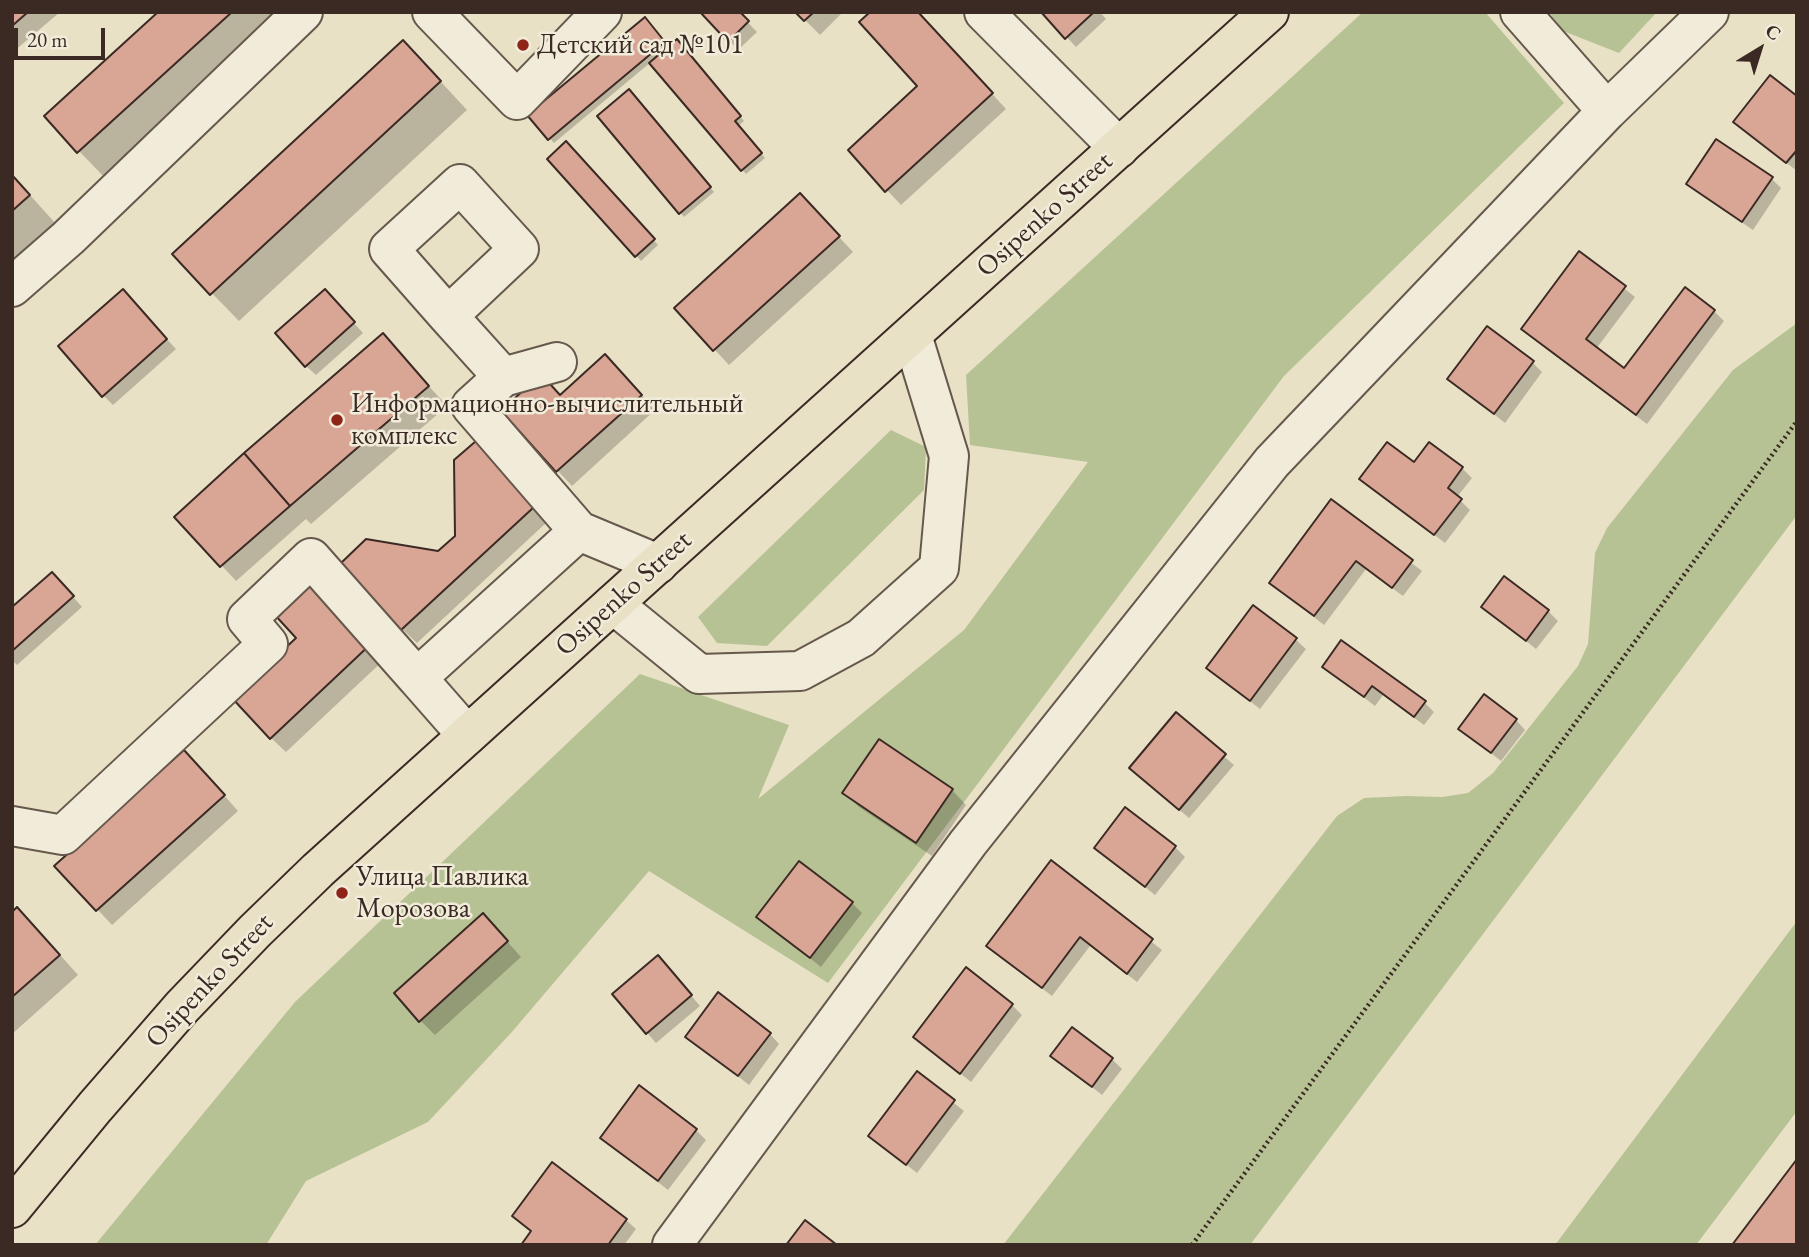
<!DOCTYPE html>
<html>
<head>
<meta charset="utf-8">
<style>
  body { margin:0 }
  #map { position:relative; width:1809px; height:1257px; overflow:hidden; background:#e9e1c6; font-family:"EB Garamond",serif }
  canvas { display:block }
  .frame { position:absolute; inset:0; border:14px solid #3b2a24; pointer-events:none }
  .north { position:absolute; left:1725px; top:14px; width:70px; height:70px; -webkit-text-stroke:5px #f1ecda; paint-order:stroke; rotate:38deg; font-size:19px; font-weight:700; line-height:28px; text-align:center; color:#3b2a24 }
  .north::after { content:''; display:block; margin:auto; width:24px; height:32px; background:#3b2a24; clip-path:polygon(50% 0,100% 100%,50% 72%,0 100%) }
  .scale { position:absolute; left:14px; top:28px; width:91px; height:32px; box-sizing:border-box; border:4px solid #3b2a24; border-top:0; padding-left:9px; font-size:21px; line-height:24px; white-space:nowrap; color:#3b2a24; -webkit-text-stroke:5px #f1ecda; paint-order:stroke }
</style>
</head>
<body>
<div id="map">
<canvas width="1809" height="1257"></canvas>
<div class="frame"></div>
<div class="north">С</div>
<div class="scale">20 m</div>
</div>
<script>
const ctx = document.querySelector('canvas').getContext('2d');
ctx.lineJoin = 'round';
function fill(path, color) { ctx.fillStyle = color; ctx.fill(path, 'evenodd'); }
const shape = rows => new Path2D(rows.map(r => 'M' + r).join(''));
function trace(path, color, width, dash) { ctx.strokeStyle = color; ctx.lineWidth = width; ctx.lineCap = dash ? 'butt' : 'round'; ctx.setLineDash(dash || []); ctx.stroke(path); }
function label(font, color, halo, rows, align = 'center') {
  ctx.font = font + ' "EB Garamond",serif'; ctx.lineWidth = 5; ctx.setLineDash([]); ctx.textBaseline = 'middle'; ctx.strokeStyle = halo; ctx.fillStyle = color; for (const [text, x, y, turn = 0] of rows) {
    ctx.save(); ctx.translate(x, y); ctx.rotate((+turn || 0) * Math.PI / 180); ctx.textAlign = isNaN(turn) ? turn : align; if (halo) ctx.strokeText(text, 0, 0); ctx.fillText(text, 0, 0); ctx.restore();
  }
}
fill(shape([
  [1363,12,1485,12,1564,103,1284,376,828,983,649,871,511,1033,428,1122,306,1181,266,1245,95,1245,295,1002,640,674,789,725,758,799,964,630,1088,462,970,445,966,375],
  [1549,12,1657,12,1619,53,1563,31],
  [1797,323,1797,515,1250,1245,1003,1245,1337,816,1364,798,1406,796,1442,797,1468,793,1493,773,1578,666,1588,644,1595,553,1607,528,1733,370],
  [891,430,926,447,924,490,767,646,717,643,698,617],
  [1797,921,1797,1111,1696,1245,1555,1245]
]), '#b7c294');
fill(shape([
  [12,12,60,12,13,52],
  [161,12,289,12,106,179,79,151],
  [702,12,738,12,757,32,738,50],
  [797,12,843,12,820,35],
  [917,12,1006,109,901,205,887,190,920,86],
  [1043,12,1100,12,1106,19,1076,47],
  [649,24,669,48,681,46,744,121,738,126,765,158,746,174,651,62,554,143,530,116],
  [430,70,467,110,239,321,174,254],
  [633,96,714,192,684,217,680,212],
  [1797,98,1797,171,1745,131],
  [566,144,658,245,641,261,549,159],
  [12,175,56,224,12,263],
  [1771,178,1781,188,1753,230,1698,193,1688,184],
  [814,210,853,252,729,365,676,308],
  [1579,253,1635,297,1596,349,1624,371,1714,311,1724,321,1647,424,1532,338,1523,329],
  [132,301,176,349,113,405,103,395],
  [334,301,363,333,316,375,306,366],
  [383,336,447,406,311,524,306,519,236,581,177,517],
  [1533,363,1542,372,1505,423,1450,379],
  [619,371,655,410,572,486,503,412,561,397],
  [476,443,547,522,417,643,402,629,439,553,456,537],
  [1414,465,1462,468,1472,478,1457,497,1470,510,1445,543,1362,479],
  [1332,502,1422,571,1403,596,1366,569,1324,625,1271,583],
  [62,584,82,607,17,665,12,660,12,610],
  [1483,606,1548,611,1558,621,1536,649],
  [277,614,387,657,286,752,271,738,298,638],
  [1296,640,1306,649,1260,709,1208,668],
  [1324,667,1424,702,1434,712,1424,725,1383,695,1375,706],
  [1176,715,1234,765,1189,818,1141,777],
  [1516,720,1525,730,1501,761,1460,729],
  [199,767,238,811,112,925,57,866],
  [952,790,966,805,932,856,859,807,845,793],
  [1175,847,1185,857,1155,895,1096,848],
  [1051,863,1162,950,1137,982,1090,946,1052,996,998,955],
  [852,903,862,913,821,967,758,917],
  [12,914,37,929,78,975,12,1034],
  [497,930,521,957,435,1035,420,1020],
  [667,967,700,1006,656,1043,614,995],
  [1012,1005,1022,1015,971,1082,915,1037],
  [770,1034,779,1044,749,1085,687,1036],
  [1053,1056,1112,1059,1122,1069,1102,1095],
  [917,1074,964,1111,917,1173,870,1136],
  [696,1130,706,1140,668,1190,602,1138],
  [626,1220,636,1229,624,1245,523,1245]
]), '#0003');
const building = shape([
  [12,12,28,12,12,26,12,12],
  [158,12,232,12,77,153,44,116,158,12],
  [700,12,740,12,749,21,728,42,700,12],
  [795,12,814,12,804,21,795,12],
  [870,12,918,12,993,93,885,192,848,150,917,86,859,22,870,12],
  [1041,12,1094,12,1065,39,1041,12],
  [645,17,665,42,548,140,527,115,645,17],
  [677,39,741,116,735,121,762,153,741,171,649,63,677,39],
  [403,40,441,81,210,295,172,254,403,40],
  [1770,75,1797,96,1797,150,1786,163,1733,122,1770,75],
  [629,89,711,187,679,214,597,116,629,89],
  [1716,139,1773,177,1742,222,1686,184,1716,139],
  [566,141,655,239,635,257,547,159,566,141],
  [12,175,30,195,12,211,12,175],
  [800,193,840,236,713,351,674,308,800,193],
  [1579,251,1626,286,1586,339,1624,368,1685,287,1715,310,1636,415,1521,329,1579,251],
  [123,289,167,339,102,397,58,346,123,289],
  [325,289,355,322,305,367,275,333,325,289],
  [1487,326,1534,361,1494,414,1447,379,1487,326],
  [383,333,429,386,290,506,244,453,383,333],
  [605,354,642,395,556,472,501,411,541,374,560,395,605,354],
  [476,441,534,507,401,630,340,564,366,539,438,551,455,536,454,460,476,441],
  [1387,442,1414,462,1429,442,1463,467,1448,488,1462,499,1434,535,1359,479,1387,442],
  [244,453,290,506,220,567,174,517,244,453],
  [1331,499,1413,560,1392,588,1356,561,1314,616,1269,583,1331,499],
  [52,572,74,596,12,651,12,607,52,572],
  [1504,576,1549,610,1526,641,1481,607,1504,576],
  [313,577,374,641,270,739,232,698,296,638,274,614,313,577],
  [1253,605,1297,638,1250,701,1206,668,1253,605],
  [1341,640,1426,701,1414,717,1372,686,1364,697,1322,667,1341,640],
  [1484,694,1517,719,1491,753,1458,729,1484,694],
  [1176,712,1226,754,1179,810,1129,768,1176,712],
  [879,739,953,789,916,843,842,793,879,739],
  [184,750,225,795,96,911,54,866,184,750],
  [1125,807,1176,846,1145,887,1094,848,1125,807],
  [1051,860,1153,939,1127,974,1080,937,1042,988,986,946,1051,860],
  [799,861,853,902,810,958,756,917,799,861],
  [17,907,60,955,12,997,12,912,17,907],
  [483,913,508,941,419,1022,394,993,483,913],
  [658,955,692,995,646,1034,612,994,658,955],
  [966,967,1013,1004,960,1074,913,1037,966,967],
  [718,992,771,1033,738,1076,685,1037,718,992],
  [1072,1027,1113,1058,1092,1087,1050,1056,1072,1027],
  [917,1071,955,1100,906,1165,868,1136,917,1071],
  [639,1085,697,1129,658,1181,600,1138,639,1085],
  [1797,1159,1797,1245,1732,1245,1797,1159],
  [552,1162,627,1219,608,1245,521,1245,531,1231,512,1216,552,1162],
  [805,1220,837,1245,786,1245,805,1220]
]);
fill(building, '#d9a594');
trace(building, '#3b2a24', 2);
const minor = shape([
  [432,12,517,100,602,12],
  [984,12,1119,148],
  [1520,12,1607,111],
  [12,287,68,238,303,12],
  [448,316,519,249,460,184,389,249,448,316,503,377],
  [557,362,503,377,471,406,579,531],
  [613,604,699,674,800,671,861,638,939,568,949,456,912,335],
  [467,735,417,678,579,531,658,564],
  [12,826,63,835,268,644,247,619,311,558,417,678],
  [672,1245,968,843,1272,462,1607,111,1709,12]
]);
const major = shape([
  [12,1208,95,1107,182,1007,255,931,318,870,1269,12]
]);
trace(minor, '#66584c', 42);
trace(major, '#3b2a24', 42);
trace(shape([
  [1192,1245,1797,421]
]), '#3b2a24', 4.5, [2, 3.5]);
trace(minor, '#f1ecda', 38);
trace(major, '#e9e1c6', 38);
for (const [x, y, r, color] of [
  [523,45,7,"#8f2418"],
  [337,420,7,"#8f2418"],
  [342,893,7,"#8f2418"]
]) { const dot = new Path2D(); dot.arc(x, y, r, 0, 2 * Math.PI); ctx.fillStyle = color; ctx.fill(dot); trace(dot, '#f1ecda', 2.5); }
label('28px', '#3b2a24', '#f1ecda', [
  ["Детский сад №101",537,45],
  ["Информационно-вычислительный",351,404],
  ["комплекс",351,436],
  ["Улица Павлика",356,877],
  ["Морозова",356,909]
], 'left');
label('28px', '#3b2a24', '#f1ecda', [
  ["Osipenko Street",1045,215,-42],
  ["Osipenko Street",624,594,-42],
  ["Osipenko Street",210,981,-47]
]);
</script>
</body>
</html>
